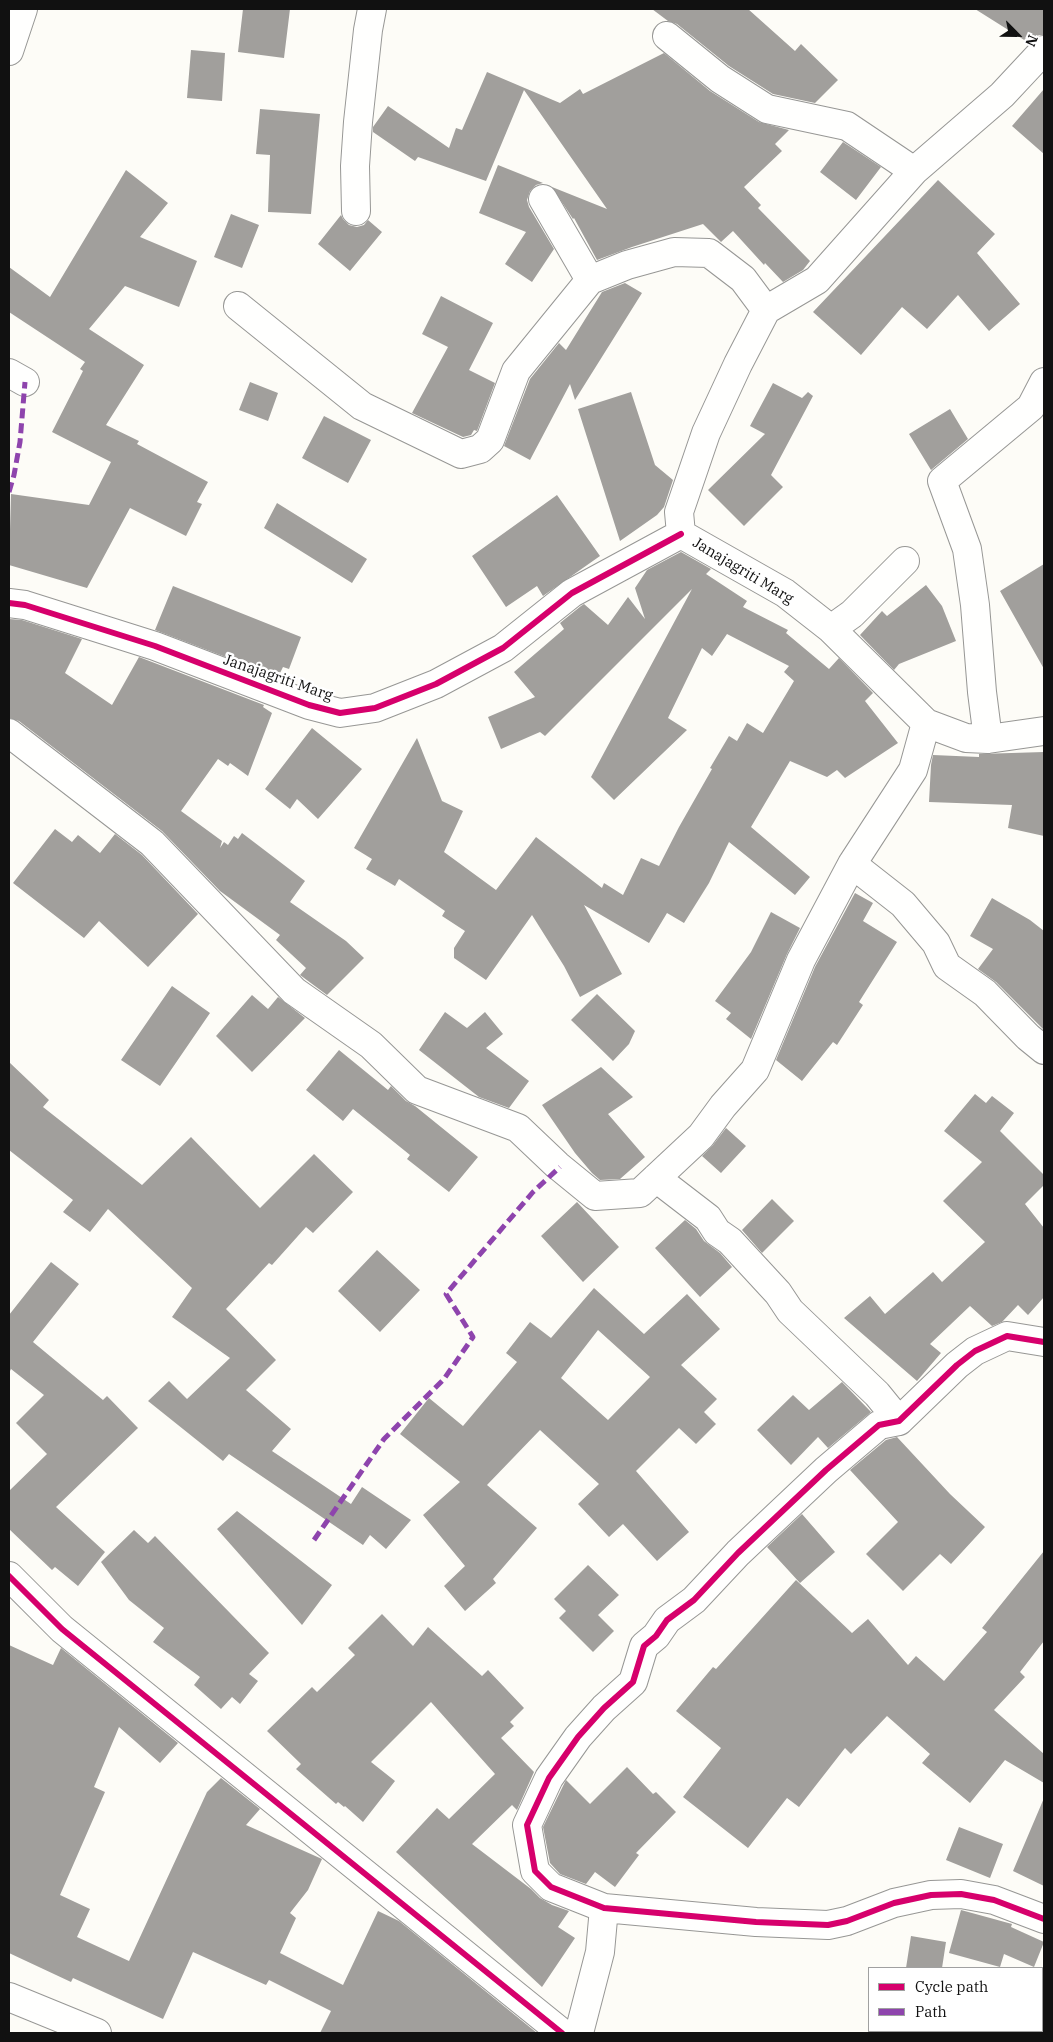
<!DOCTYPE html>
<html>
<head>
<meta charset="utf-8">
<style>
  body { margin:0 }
  #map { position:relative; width:1053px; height:2042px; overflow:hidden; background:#fdfcf7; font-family:"IBM Plex Serif",serif }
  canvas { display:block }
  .frame { position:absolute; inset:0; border:10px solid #111; pointer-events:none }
  .legend { position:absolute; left:868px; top:1967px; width:175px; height:65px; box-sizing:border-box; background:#fff; border:1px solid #a0a0a0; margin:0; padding:6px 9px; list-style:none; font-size:15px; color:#111 }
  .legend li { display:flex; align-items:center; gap:10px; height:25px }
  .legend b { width:25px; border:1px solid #a0a0a0 }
  .north { position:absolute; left:993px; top:10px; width:50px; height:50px; -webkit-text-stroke:4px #fff; paint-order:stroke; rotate:113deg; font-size:14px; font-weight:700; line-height:20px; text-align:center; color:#111 }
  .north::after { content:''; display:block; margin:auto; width:18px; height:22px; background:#111; clip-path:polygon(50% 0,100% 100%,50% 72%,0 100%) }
</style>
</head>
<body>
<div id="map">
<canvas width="1053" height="2042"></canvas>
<div class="frame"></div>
<ul class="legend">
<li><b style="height:6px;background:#d6006c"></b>Cycle path</li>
<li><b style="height:6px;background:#8e44ad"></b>Path</li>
</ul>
<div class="north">N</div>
</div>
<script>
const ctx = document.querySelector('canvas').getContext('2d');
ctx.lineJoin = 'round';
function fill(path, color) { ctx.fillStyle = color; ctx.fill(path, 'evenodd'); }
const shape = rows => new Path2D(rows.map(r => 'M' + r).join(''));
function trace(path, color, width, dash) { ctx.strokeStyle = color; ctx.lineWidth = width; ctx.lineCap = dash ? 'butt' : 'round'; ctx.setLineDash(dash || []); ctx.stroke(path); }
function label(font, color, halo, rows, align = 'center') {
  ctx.font = font + ' "IBM Plex Serif",serif'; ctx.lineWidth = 5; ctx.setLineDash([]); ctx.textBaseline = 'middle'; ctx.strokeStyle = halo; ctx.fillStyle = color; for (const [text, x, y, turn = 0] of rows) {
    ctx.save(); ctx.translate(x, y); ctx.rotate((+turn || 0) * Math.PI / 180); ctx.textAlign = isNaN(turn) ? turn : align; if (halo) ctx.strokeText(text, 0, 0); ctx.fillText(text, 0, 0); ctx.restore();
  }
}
fill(shape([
  [243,9,290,9,284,58,238,52],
  [652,9,748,9,795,51,801,44,838,80,815,103,773,94,729,66,677,24,668,21],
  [975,9,1044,9,1044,35,1039,35,1029,43],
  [191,50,225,53,222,101,187,98],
  [664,53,710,91,759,122,789,130,775,144,782,151,744,187,761,205,758,208,810,261,803,270,783,282,765,263,764,265,733,231,721,242,703,224,632,247,597,260,574,218,573,219,552,187,607,209,524,90,486,181,418,157,415,161,373,132,373,127,388,106,449,148,456,128,462,130,487,72,560,103,580,89,583,94],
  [1044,89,1044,154,1012,126],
  [260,109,320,114,311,214,268,212,270,155,256,154],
  [843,142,881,167,856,200,820,172],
  [498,165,543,183,536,185,530,191,527,200,529,207,554,249,532,282,505,264,526,232,479,213],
  [126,170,168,203,140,237,197,261,179,307,125,286,89,329,144,365,106,425,139,441,137,444,208,482,197,502,202,504,186,536,130,508,87,588,9,565,11,494,89,505,111,462,52,432,83,371,80,369,85,362,9,312,9,267,50,297],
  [938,180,995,234,977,253,1020,304,989,331,958,295,927,329,902,307,861,355,813,312],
  [231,214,259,225,242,268,214,257],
  [341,215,343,219,349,225,357,227,364,225,368,220,382,232,350,271,318,244],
  [625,283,642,293,575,400,570,384,530,460,504,446,530,379,559,343,566,350,602,292],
  [441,296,493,323,469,370,495,383,477,431,474,430,471,435,463,437,412,413,448,347,422,334],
  [250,382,278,393,268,421,239,410],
  [773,383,802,398,808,392,813,396,771,475,783,487,744,526,708,490,765,434,750,426],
  [631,392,655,465,673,480,664,507,657,515,620,541,578,409],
  [950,409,968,439,931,470,909,434],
  [324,416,371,440,348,483,302,458],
  [557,495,600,556,543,596,537,586,506,607,472,556],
  [277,503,367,559,352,583,264,528],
  [681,552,711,569,706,574,747,601,743,607,788,630,786,633,829,669,839,658,873,693,865,701,898,743,845,778,837,770,827,777,790,761,751,827,810,877,795,895,729,842,709,883,684,923,667,913,649,943,584,905,622,974,580,997,564,966,532,915,486,980,454,958,454,948,465,931,442,916,445,911,399,879,395,886,366,869,372,859,354,848,417,738,442,801,463,811,444,852,496,890,536,837,602,888,604,883,623,895,641,858,659,866,679,827,712,769,710,768,729,736,737,741,747,723,763,733,794,681,784,672,789,666,727,634,712,656,702,648,668,718,687,730,614,800,591,777,692,589,545,736,540,732,501,749,488,717,535,697,514,672,564,629,560,623,581,606,584,604,608,625,628,597,645,619,635,588,647,570],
  [1044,564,1044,669,1000,591],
  [926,585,942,606,956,641,899,664,894,670,860,635,882,611,887,616],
  [173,586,301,637,289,669,283,667,278,677,155,630],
  [9,619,22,620,82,639,65,673,112,705,139,657,264,705,263,707,272,713,248,776,230,763,228,766,218,759,181,811,222,841,220,848,224,842,228,845,234,836,238,839,242,833,305,881,290,902,346,941,364,958,327,995,300,975,306,968,276,940,280,935,220,891,162,831,19,721,9,718],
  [312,728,362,769,318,819,297,799,290,809,265,789],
  [1044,752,1044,836,1008,828,1012,805,929,802,931,765,933,755,979,757,979,754],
  [55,829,72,842,78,835,100,853,115,834,142,855,198,914,148,967,99,921,84,938,13,883],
  [855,893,873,903,863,921,897,942,859,1002,863,1005,837,1045,833,1042,802,1081,776,1060,815,967],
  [992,898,1030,920,1044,931,1044,1030,996,982,978,969,993,949,970,936],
  [771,912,800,928,787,954,751,1039,726,1019,731,1013,715,1001,751,952],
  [172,986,210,1013,160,1086,121,1060],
  [597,994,635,1031,629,1044,613,1061,571,1020],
  [252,995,268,1009,278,997,305,1018,252,1072,216,1036],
  [445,1012,467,1028,485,1012,503,1034,486,1048,529,1081,509,1108,479,1097,419,1050],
  [339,1050,388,1090,391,1086,406,1101,415,1106,478,1157,449,1192,407,1159,410,1155,353,1109,343,1121,306,1090],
  [9,1062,49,1100,43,1107,142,1185,191,1137,260,1208,314,1154,353,1192,313,1233,306,1227,272,1265,269,1263,226,1309,276,1360,246,1390,291,1429,272,1451,351,1504,362,1487,411,1520,386,1549,370,1535,363,1545,229,1454,223,1461,148,1401,169,1381,187,1399,230,1358,172,1317,192,1288,108,1209,90,1232,63,1212,73,1200,9,1150],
  [601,1067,633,1097,608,1114,645,1157,620,1179,600,1180,592,1173,575,1153,542,1105],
  [975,1094,986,1103,992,1096,1014,1113,1000,1131,1044,1175,1044,1185,1025,1204,1044,1228,1044,1297,1028,1315,1018,1305,1002,1322,992,1326,970,1306,930,1344,941,1353,917,1381,844,1318,870,1296,885,1314,933,1272,942,1282,985,1242,943,1201,982,1162,944,1131],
  [726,1128,746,1146,721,1173,702,1156,713,1145],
  [772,1199,794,1221,762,1253,742,1230],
  [577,1202,619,1247,583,1282,541,1236],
  [685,1220,696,1229,704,1241,720,1253,732,1267,700,1297,655,1248],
  [377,1250,420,1290,380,1332,338,1291],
  [51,1262,79,1284,33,1342,103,1400,107,1396,138,1428,56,1507,105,1552,78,1586,55,1567,52,1570,9,1529,9,1491,47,1454,16,1423,44,1395,11,1369,9,1373,9,1315],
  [594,1288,644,1334,687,1294,720,1329,681,1365,717,1399,704,1412,716,1424,696,1444,679,1428,636,1471,689,1532,657,1561,623,1524,609,1537,578,1504,599,1484,540,1430,487,1485,537,1528,493,1579,496,1583,465,1611,444,1586,465,1566,423,1515,460,1482,400,1434,429,1398,463,1426,517,1362,506,1353,530,1322,551,1338],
  [598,1330,650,1377,608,1420,561,1378],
  [842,1382,871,1412,828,1448,818,1437,791,1465,757,1430,793,1395,809,1410],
  [897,1437,950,1494,985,1527,951,1564,940,1554,903,1591,866,1554,898,1522,850,1470,886,1440],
  [237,1511,332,1585,302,1625,217,1529],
  [802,1514,835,1552,800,1583,767,1547],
  [134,1530,148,1543,155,1536,269,1653,249,1674,258,1681,240,1704,232,1697,221,1709,194,1685,200,1677,153,1642,164,1628,129,1600,101,1562],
  [1044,1551,1044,1641,1020,1672,1025,1677,994,1710,1044,1754,1044,1783,1005,1760,970,1803,922,1763,930,1754,887,1716,851,1754,845,1748,799,1807,787,1798,748,1848,683,1797,721,1748,676,1711,713,1667,716,1669,796,1580,852,1633,868,1619,908,1665,916,1656,944,1681,987,1632,982,1628],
  [588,1565,619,1595,598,1615,614,1631,593,1652,559,1618,566,1611,554,1599],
  [382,1614,413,1646,428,1627,482,1676,488,1670,524,1708,510,1722,514,1726,501,1738,534,1772,517,1810,512,1805,472,1844,531,1889,540,1898,552,1905,569,1911,558,1927,575,1938,542,1987,396,1852,437,1808,449,1819,495,1774,431,1702,371,1762,395,1781,363,1822,345,1806,344,1807,338,1802,336,1804,296,1769,301,1764,267,1731,312,1687,317,1692,355,1655,348,1648],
  [9,1645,53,1665,61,1648,178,1743,160,1763,119,1727,94,1787,105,1792,60,1895,90,1909,77,1937,129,1961,207,1792,221,1778,260,1809,246,1825,322,1859,308,1890,290,1913,296,1918,280,1953,343,1985,378,1911,399,1921,537,2033,320,2033,331,2011,269,1980,266,1985,193,1952,163,2019,73,1978,71,1982,9,1953],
  [627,1767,653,1794,656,1792,676,1812,636,1853,639,1855,615,1887,595,1872,586,1884,560,1874,550,1863,543,1827,563,1786,566,1780,590,1804],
  [1044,1798,1044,1886,1013,1871],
  [959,1827,1003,1844,990,1878,946,1860],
  [961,1910,1012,1924,1011,1927,1044,1942,1034,1967,1004,1954,1000,1967,949,1953],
  [911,1936,946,1942,942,1968,906,1968]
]), '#a19f9c');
const minor = shape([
  [667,36,720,79,767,109,847,126,914,171],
  [9,51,23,9],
  [543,199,590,280,627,265,674,252,709,253,743,279,766,310],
  [356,211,355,166,358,122,368,30,372,9],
  [238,306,362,406,461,454,480,449,490,440,516,371,590,280],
  [9,373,25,382],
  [681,534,679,512,706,433,738,364,766,310,817,280,914,171,1002,95,1044,50],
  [681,534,785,593,831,629,926,723,966,738,988,739,1044,731],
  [9,603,25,605,155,646,309,705,340,713,375,708,436,684,503,648,572,593,681,534],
  [831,629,852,614,905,561],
  [9,733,152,843,294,991,371,1045,417,1090,518,1128,557,1165,595,1196,640,1193,701,1136,723,1106,755,1070,801,960,852,864,913,770,926,723],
  [988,739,982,692,975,605,967,549,942,481,1031,407,1044,382],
  [852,864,903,904,936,943,947,966,985,993,1028,1037,1044,1050],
  [656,1178,708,1218,717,1232,730,1241,778,1293,790,1311,877,1394,899,1421],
  [1044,1342,1007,1336,975,1351,957,1365,899,1421,879,1425,826,1470,738,1553,694,1600,667,1620,656,1636,644,1646,633,1682,604,1708,578,1737,549,1778,527,1825,535,1871,551,1887,604,1908,756,1922,828,1925,847,1921,894,1903,931,1895,961,1894,994,1900,1044,1919],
  [9,1576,62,1629,562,2033],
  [9,1997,97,2033],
  [579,2033,600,1952,604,1908]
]);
trace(minor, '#979795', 30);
trace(minor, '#fffffe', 28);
trace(shape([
  [9,492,14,475,20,442,25,382],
  [314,1540,384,1439,444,1379,473,1337,446,1294,533,1192,560,1167]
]), '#8e44ad', 5, [10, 5]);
trace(shape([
  [9,603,25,605,155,646,309,705,340,713,375,708,436,684,503,648,572,593,681,534],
  [1044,1342,1007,1336,975,1351,957,1365,899,1421,879,1425,826,1470,738,1553,694,1600,667,1620,656,1636,644,1646,633,1682,604,1708,578,1737,549,1778,527,1825,535,1871,551,1887,604,1908,756,1922,828,1925,847,1921,894,1903,931,1895,961,1894,994,1900,1044,1919],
  [9,1576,62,1629,562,2033]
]), '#d6006c', 6);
label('15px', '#111', '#fff', [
  ["Janajagriti Marg",743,571,31],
  ["Janajagriti Marg",278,678,19]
]);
</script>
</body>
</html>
